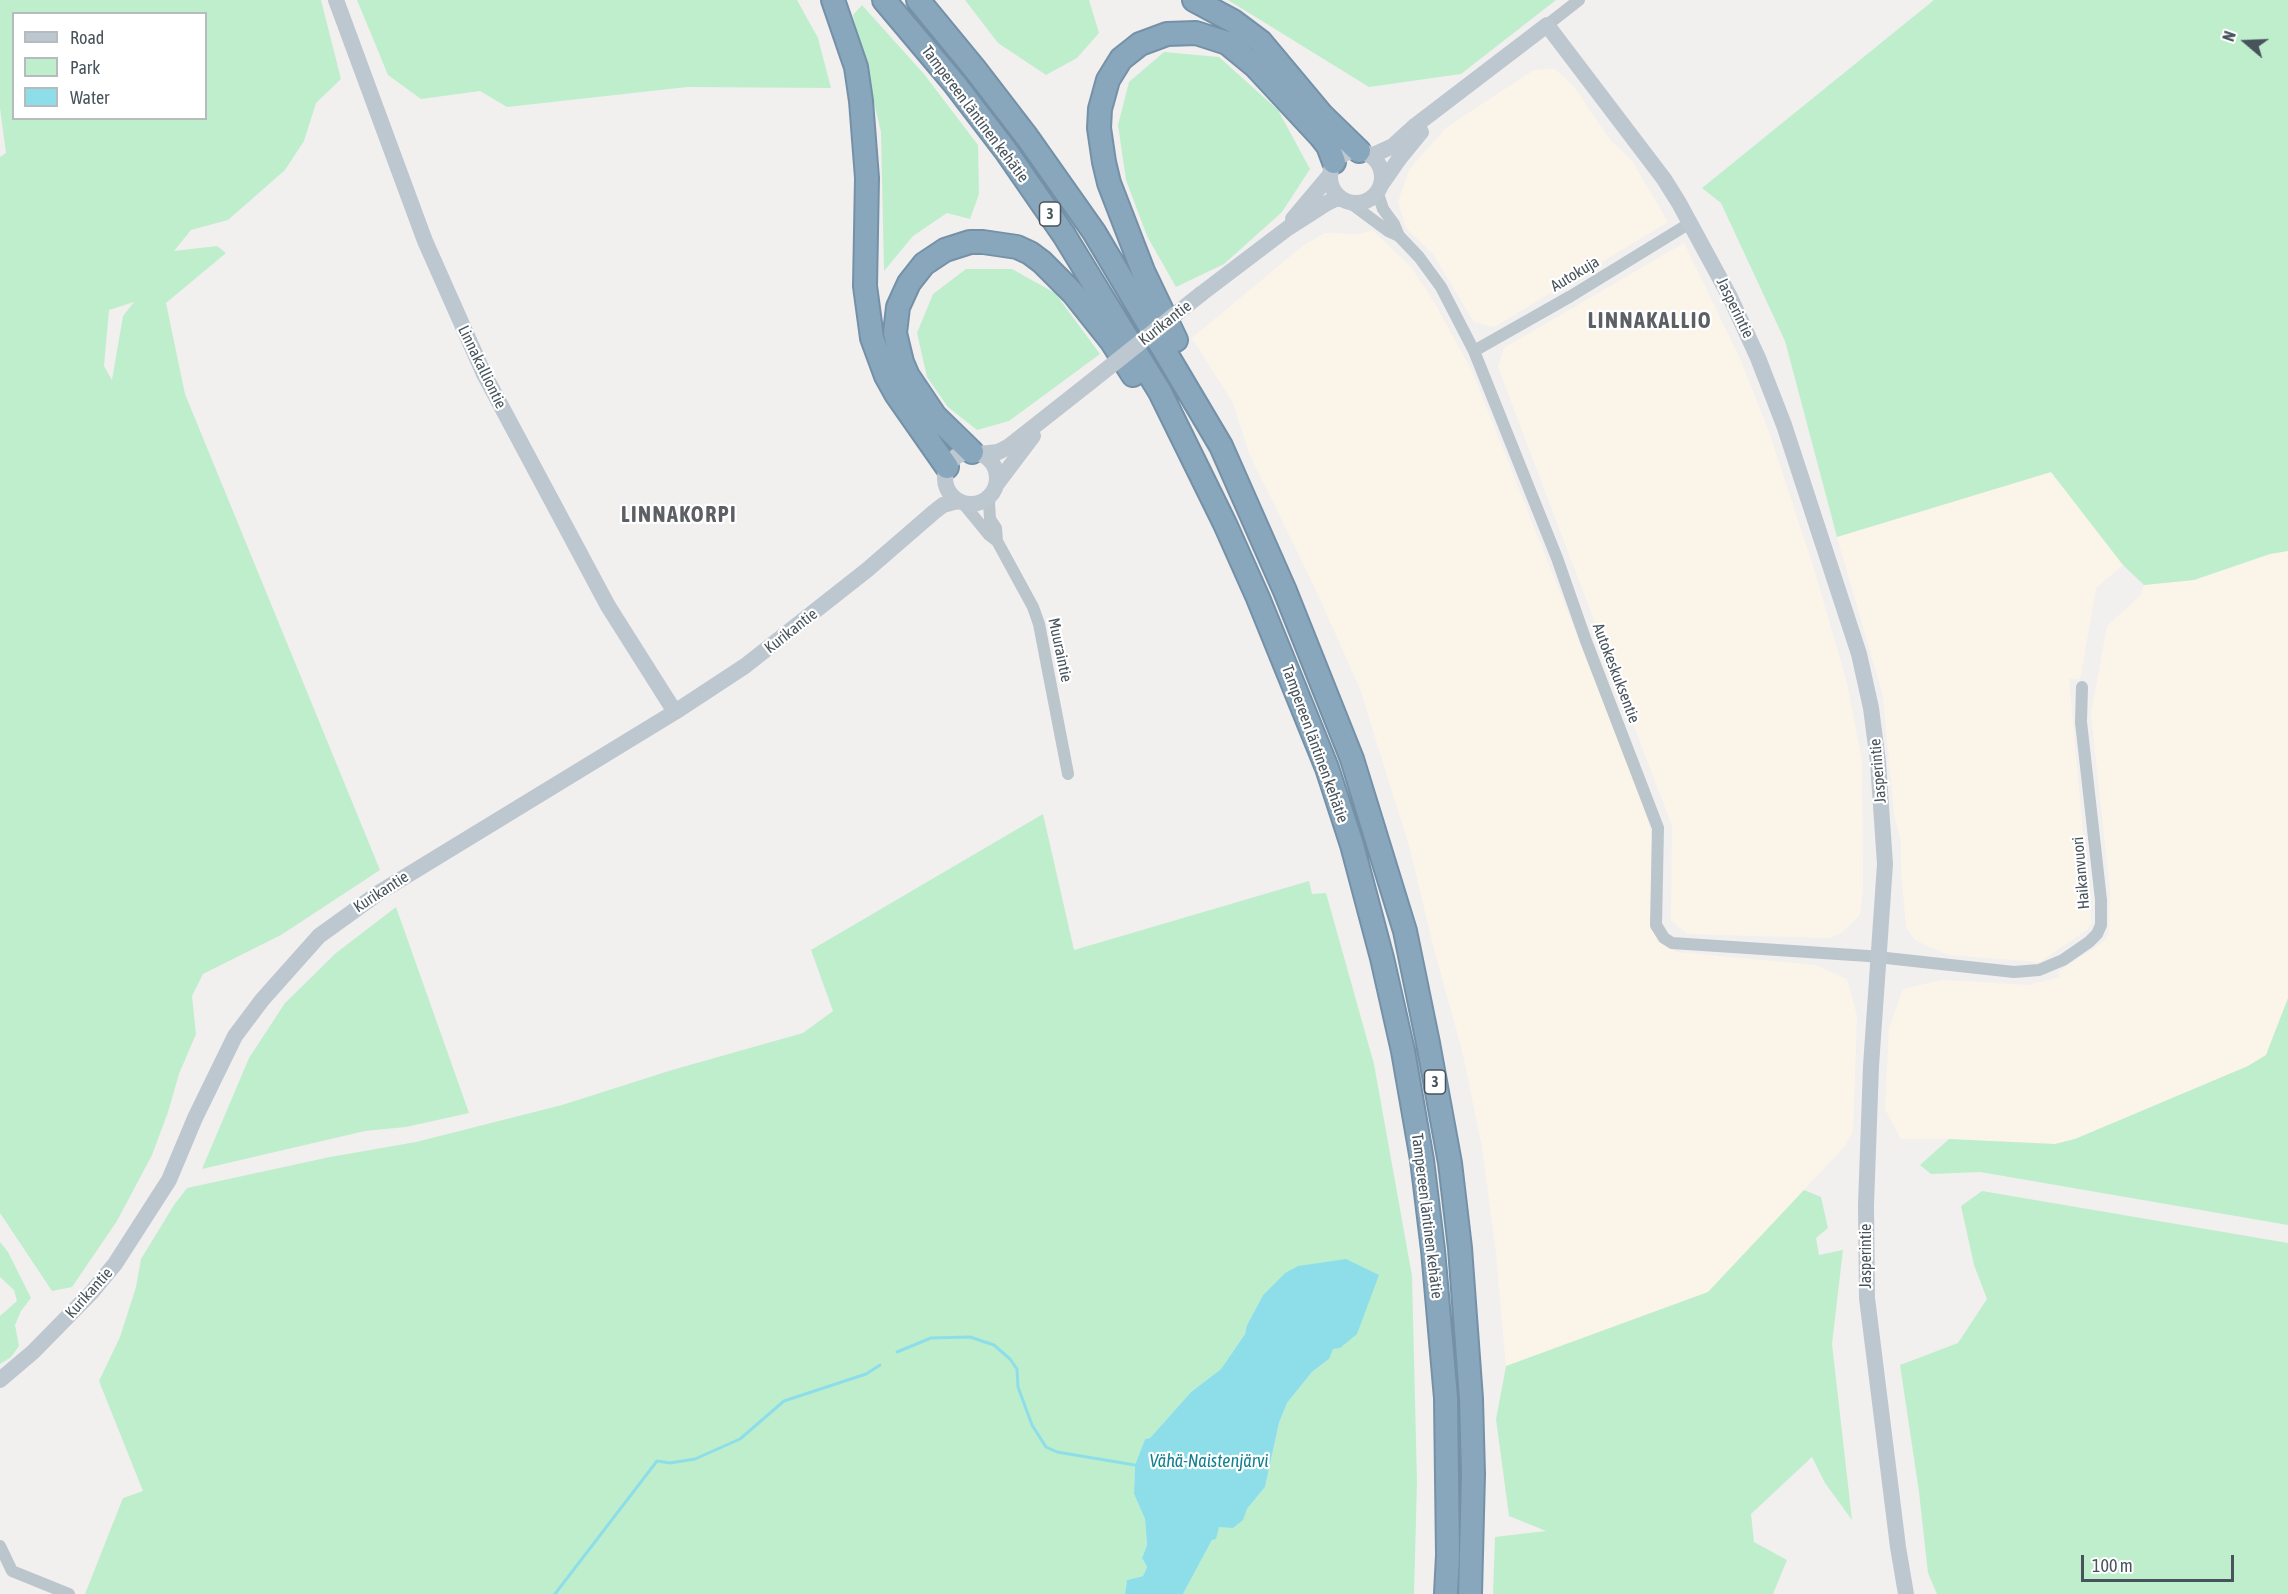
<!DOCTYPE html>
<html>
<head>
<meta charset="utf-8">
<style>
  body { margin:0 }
  #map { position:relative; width:2288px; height:1594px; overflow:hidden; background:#f2efef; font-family:"Asap Condensed",sans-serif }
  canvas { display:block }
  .legend { position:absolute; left:12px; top:12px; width:195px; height:108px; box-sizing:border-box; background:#fff; border:2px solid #b6bbbe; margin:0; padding:8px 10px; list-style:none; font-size:18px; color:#48545c }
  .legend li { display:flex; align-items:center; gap:12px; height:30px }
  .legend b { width:30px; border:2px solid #b6bbbe }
  .north { position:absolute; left:2216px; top:12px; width:60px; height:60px; -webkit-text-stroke:4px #fff; paint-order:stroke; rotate:289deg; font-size:16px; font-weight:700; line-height:24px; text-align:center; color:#48545c }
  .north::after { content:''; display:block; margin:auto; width:21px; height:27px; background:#48545c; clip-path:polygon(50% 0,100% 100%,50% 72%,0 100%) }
  .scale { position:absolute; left:2081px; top:1555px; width:153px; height:27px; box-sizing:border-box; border:3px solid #48545c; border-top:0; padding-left:8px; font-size:18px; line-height:21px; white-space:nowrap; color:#48545c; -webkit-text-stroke:4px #fff; paint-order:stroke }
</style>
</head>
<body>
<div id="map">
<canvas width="2288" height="1594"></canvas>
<ul class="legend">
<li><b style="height:8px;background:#bcc7d0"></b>Road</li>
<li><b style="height:16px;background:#bfeecd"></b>Park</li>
<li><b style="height:16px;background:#8edee9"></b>Water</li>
</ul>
<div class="north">N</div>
<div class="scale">100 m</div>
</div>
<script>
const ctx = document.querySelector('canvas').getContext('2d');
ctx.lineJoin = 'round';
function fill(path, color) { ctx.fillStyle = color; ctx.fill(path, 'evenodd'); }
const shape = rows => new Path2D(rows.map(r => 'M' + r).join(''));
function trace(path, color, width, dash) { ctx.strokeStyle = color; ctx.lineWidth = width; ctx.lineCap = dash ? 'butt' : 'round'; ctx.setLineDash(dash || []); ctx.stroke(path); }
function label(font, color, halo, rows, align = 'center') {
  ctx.font = font + ' "Asap Condensed",sans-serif'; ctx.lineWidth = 4.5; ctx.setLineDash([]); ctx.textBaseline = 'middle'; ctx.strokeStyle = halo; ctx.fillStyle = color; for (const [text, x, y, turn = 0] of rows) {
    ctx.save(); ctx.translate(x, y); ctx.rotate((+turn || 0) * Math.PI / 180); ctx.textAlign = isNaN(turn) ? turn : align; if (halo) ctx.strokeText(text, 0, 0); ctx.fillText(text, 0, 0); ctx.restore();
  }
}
fill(shape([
  [1555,69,1574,87,1610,140,1632,161,1668,222,1494,327,1474,322,1433,254,1407,229,1398,202,1409,170,1447,127,1534,70],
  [1372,230,1411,267,1434,302,1472,371,1635,781,1651,831,1652,923,1659,941,1676,952,1815,965,1847,979,1857,1016,1853,1130,1845,1146,1708,1292,1506,1366,1496,1253,1482,1147,1462,1050,1434,949,1410,849,1360,689,1315,588,1249,453,1233,403,1192,338,1304,245,1325,233,1358,234],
  [1684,243,1741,361,1769,432,1814,569,1847,683,1862,762,1863,887,1860,915,1841,933,1830,938,1687,934,1671,920,1672,826,1498,367,1504,348],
  [2051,472,2123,565,2096,588,2080,679,2069,679,2091,922,2088,929,2040,962,1948,955,1915,940,1906,927,1901,869,1901,841,1894,814,1883,696,1837,537],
  [2288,551,2288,998,2266,1055,2248,1066,2075,1139,2055,1144,1949,1139,1901,1139,1885,1109,1889,1028,1903,989,1942,980,2029,985,2059,977,2058,972,2103,942,2109,934,2110,891,2091,714,2107,626,2140,596,2144,585,2194,580,2270,554]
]), '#fbf5e9');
fill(shape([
  [0,0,321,0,341,79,316,103,304,141,285,170,228,220,191,230,174,251,217,246,226,253,166,303,185,394,380,870,281,935,203,974,192,996,196,1034,179,1074,168,1112,152,1155,117,1221,72,1287,52,1291,0,1213,0,157,6,153,0,108],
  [14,14,206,14,206,118,14,118],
  [134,302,123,316,112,380,104,366,109,310],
  [357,0,797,0,818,38,831,88,687,87,507,107,480,91,421,99,388,75],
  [965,0,1089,0,1099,33,1077,58,1046,75,998,43],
  [1228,0,1556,0,1461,74,1369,87],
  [1934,0,2288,0,2288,551,2270,554,2194,580,2144,585,2123,565,2051,472,1837,537,1785,341,1721,203,1702,188],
  [862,5,924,74,978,145,979,194,970,219,947,213,913,236,884,271,881,132,853,15],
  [1164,52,1219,57,1278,110,1310,169,1282,212,1224,264,1176,287,1147,236,1126,180,1118,125,1129,82],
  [966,269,1012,269,1055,293,1100,354,1009,421,977,430,948,407,927,377,917,333,933,294],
  [1043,814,1074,950,1309,881,1312,894,1326,893,1374,1064,1412,1276,1417,1482,1414,1594,1183,1594,1219,1527,1247,1509,1265,1487,1279,1423,1287,1403,1312,1372,1329,1359,1285,1273,1263,1295,1247,1325,1245,1334,1221,1369,1191,1392,1150,1438,1145,1439,1135,1465,1134,1494,1145,1519,1147,1545,1142,1558,1147,1567,1143,1576,1127,1580,1125,1594,85,1594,123,1498,143,1491,99,1381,120,1337,136,1287,141,1259,174,1205,187,1188,330,1157,416,1142,562,1105,672,1070,803,1033,833,1011,811,950],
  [396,907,469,1113,406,1127,365,1131,202,1169,249,1058,285,1003,336,953],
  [2288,998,2288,1225,1980,1172,1931,1174,1920,1165,1949,1139,2055,1144,2075,1139,2248,1066,2266,1055],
  [1804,1190,1821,1197,1828,1228,1816,1238,1819,1255,1843,1250,1832,1344,1852,1520,1825,1483,1812,1457,1751,1514,1754,1542,1787,1560,1773,1594,1493,1594,1495,1537,1546,1531,1509,1516,1496,1419,1506,1366,1708,1292],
  [1982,1191,2288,1243,2288,1594,1937,1594,1928,1573,1919,1492,1900,1365,1958,1343,1987,1299,1974,1265,1961,1206],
  [0,1242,8,1252,31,1298,21,1311,15,1325,19,1346,11,1357,0,1364,0,1316,17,1301,14,1290,0,1277]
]), '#bfeecd');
fill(shape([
  [1346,1259,1379,1275,1357,1334,1340,1348,1333,1349,1329,1359,1312,1372,1287,1403,1279,1423,1265,1487,1247,1509,1243,1520,1233,1528,1219,1527,1216,1539,1212,1540,1183,1594,1125,1594,1127,1580,1143,1576,1147,1567,1142,1558,1147,1545,1145,1519,1134,1494,1135,1465,1145,1439,1150,1438,1191,1392,1221,1369,1245,1334,1247,1325,1263,1295,1285,1273,1298,1266]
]), '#8edee9');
trace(shape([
  [897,1352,931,1338,970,1337,994,1345,1010,1359,1017,1369,1018,1387,1032,1425,1046,1447,1057,1452,1135,1465],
  [555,1594,657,1461,670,1463,695,1459,740,1439,784,1401,866,1374,880,1365]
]), '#8edee9', 3);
const highway = shape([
  [833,0,856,67,861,101,867,178,865,286,872,338,886,376,896,394,947,467],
  [884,0,954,83,1006,151,1064,235,1160,392,1225,524,1258,598,1327,768,1352,845,1382,958,1403,1051,1422,1160,1433,1250,1446,1398,1448,1555,1446,1594],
  [918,0,974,68,1027,137,1094,232,1221,446,1285,591,1352,759,1405,931,1428,1043,1450,1163,1460,1248,1471,1399,1473,1474,1470,1594],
  [1194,0,1233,21,1261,42,1322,115,1359,151],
  [1176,340,1143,271,1109,183,1104,162,1099,128,1100,109,1108,80,1121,59,1140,44,1167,34,1196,33,1227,43,1255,66,1321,137,1328,146,1334,162],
  [972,452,935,416,908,376,902,362,895,333,898,307,909,283,924,264,945,250,970,242,983,242,1017,247,1030,253,1042,262,1073,293,1112,342,1133,375]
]);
trace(highway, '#7491a8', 26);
trace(shape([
  [1547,25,1579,0],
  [1377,191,1383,209,1394,224,1399,236],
  [1349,202,1388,231,1399,236,1419,257,1441,287,1474,351,1557,558,1586,641,1658,828,1656,925,1664,938,1672,943,1868,956,2014,972,2039,970,2063,960,2089,942,2097,934,2101,925,2101,900,2081,722,2082,687],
  [1474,351,1571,296,1690,223],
  [992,493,989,502,990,519,996,528,997,541],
  [962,502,989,535,997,541,1033,607,1039,624,1068,774],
  [0,1546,12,1571,69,1594]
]), '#bbc5cc', 12);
trace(shape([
  [336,0,425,241,484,374,608,606,675,712],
  '1330 177a26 26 0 1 1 52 0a26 26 0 1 1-52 0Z',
  [1371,156,1393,146,1416,125,1547,25,1664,179,1679,203,1730,297,1758,358,1784,425,1859,654,1871,708,1878,762,1885,864,1871,1066,1866,1205,1867,1298,1898,1547,1906,1594],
  [1381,185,1399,159,1421,132],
  [1293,219,1330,175],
  [1201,294,1288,228,1327,203,1335,199,1342,199],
  '945 478a26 26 0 1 1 52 0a26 26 0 1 1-52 0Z',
  [980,454,998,452,1008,447,1088,384],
  [996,485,1033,436],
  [0,1380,33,1352,91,1293,115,1264,169,1180,195,1118,235,1036,262,1000,319,936,380,892,675,712,745,666,867,570,934,512,943,505,958,501]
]), '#bcc7d0', 16);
trace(highway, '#88a6bc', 22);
trace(shape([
  [1088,384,1201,294]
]), '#bcc7d0', 16);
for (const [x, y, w] of [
  [1050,214,21],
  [1435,1082,21]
]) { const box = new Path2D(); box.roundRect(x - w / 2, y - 12, w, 24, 4.5); ctx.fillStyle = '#fff'; ctx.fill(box); trace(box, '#48545c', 1.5); }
label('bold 15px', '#48545c', null, [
  ["3",1050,214],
  ["3",1435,1082]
]);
label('16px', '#48545c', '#fff', [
  ["Tampereen läntinen kehätie",975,114,53],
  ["Autokuja",1575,274,-31],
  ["Jasperintie",1735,308,64],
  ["Kurikantie",1165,323,-38],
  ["Linnakalliontie",482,367,64],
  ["Kurikantie",791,631,-38],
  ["Muuraintie",1060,650,78],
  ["Autokeskuksentie",1616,673,69],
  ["Tampereen läntinen kehätie",1315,744,70],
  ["Jasperintie",1878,771,-95],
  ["Haikanvuori",2081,873,-95],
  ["Kurikantie",381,892,-33],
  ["Tampereen läntinen kehätie",1427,1216,83],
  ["Jasperintie",1866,1256,-90],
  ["Kurikantie",89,1293,-48]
]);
label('italic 18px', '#118090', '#fff', [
  ["Vähä-Naistenjärvi",1209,1461]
]);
ctx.letterSpacing = '1.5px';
label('bold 22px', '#5c6064', '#fff', [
  ["LINNAKALLIO",1650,321],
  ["LINNAKORPI",679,515]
]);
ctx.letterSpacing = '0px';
</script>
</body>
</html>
